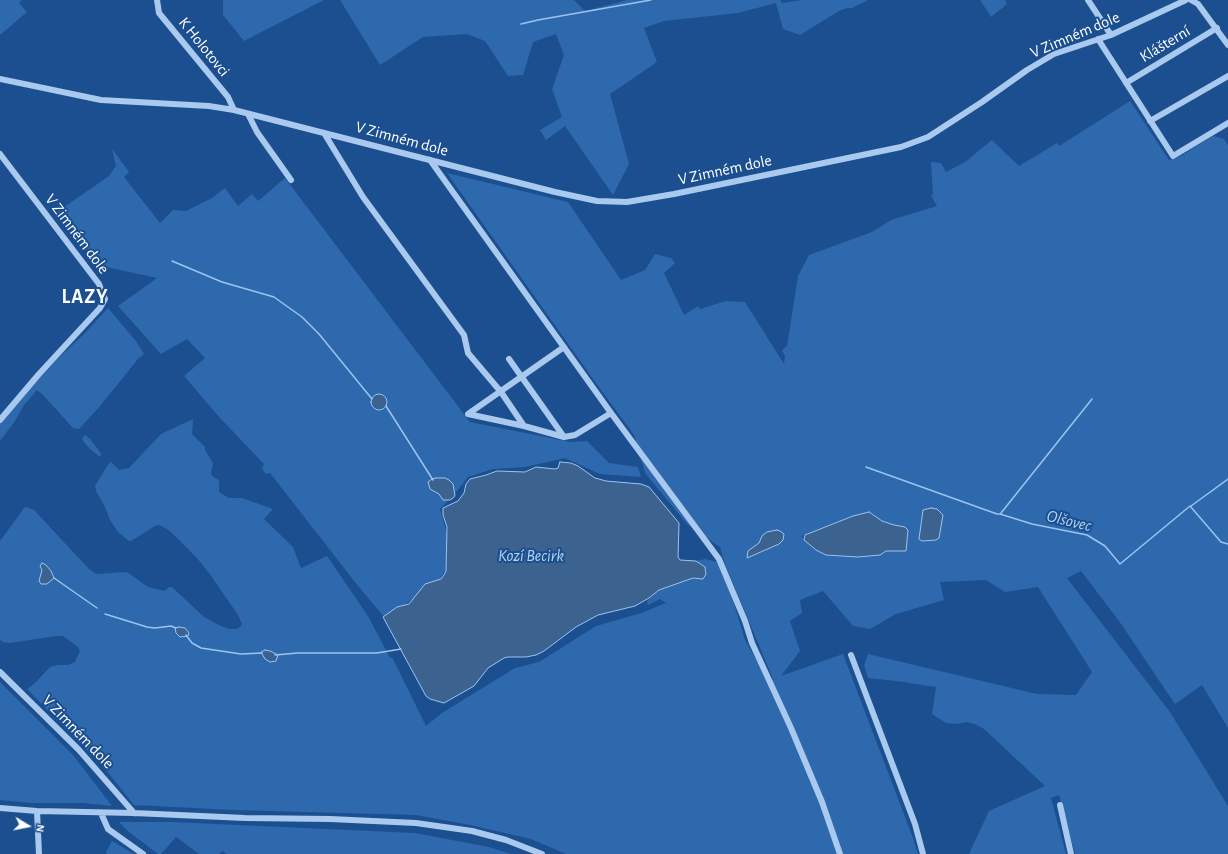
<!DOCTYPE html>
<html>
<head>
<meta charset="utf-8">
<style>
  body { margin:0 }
  #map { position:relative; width:1228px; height:854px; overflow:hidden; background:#1b4f8f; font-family:"Alegreya Sans",sans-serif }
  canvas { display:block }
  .north { position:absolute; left:8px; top:806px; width:40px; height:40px; -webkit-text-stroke:3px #1b4f8f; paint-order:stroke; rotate:100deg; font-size:11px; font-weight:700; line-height:16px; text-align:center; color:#fff }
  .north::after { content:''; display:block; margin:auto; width:14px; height:18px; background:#fff; clip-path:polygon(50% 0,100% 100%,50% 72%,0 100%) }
</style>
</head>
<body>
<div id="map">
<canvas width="1228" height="854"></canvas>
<div class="north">N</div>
</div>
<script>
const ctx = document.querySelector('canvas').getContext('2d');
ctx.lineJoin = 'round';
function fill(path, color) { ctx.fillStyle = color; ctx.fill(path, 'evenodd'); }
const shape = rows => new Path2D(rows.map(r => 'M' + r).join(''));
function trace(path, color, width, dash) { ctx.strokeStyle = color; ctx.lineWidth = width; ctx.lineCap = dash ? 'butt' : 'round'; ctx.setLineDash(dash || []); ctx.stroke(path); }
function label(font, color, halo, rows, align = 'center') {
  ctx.font = font + ' "Alegreya Sans",sans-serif'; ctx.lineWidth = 4; ctx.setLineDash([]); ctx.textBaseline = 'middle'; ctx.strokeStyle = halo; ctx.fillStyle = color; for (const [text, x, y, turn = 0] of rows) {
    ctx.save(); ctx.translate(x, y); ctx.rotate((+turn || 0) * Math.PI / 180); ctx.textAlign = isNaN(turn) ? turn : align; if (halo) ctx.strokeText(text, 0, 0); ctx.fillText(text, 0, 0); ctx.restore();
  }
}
fill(shape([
  [0,0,22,0,19,3,27,12,0,35],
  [223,0,324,0,244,41,223,15],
  [340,0,574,0,585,11,627,0,780,0,782,3,802,0,868,0,852,8,847,8,839,11,800,35,783,29,776,3,738,13,664,21,644,28,657,62,610,94,629,164,613,195,565,126,546,140,540,130,562,117,552,89,564,55,556,34,533,42,523,75,508,76,485,41,467,34,423,37,380,65],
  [980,0,1005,0,1007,4,991,17],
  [1130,101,1169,160,1179,157,1213,136,1224,139,1228,145,1228,728,1202,685,1175,704,1119,621,1081,571,1067,578,1170,712,1228,806,1228,854,1075,854,1059,795,1051,798,1066,854,969,854,989,811,1045,786,984,729,975,724,966,722,958,724,946,723,932,714,936,687,908,683,906,682,868,678,864,665,868,654,1037,694,1076,695,1092,672,1038,587,1005,592,986,580,940,582,944,600,896,614,870,629,853,626,823,591,800,600,802,613,790,621,800,651,781,676,843,654,913,838,918,854,566,854,531,839,470,825,416,815,233,810,134,805,102,765,27,689,35,683,50,667,58,665,68,665,75,662,80,651,78,647,63,636,56,636,10,643,3,642,0,640,0,541,24,508,26,507,34,510,89,569,96,574,127,572,148,587,165,591,169,587,172,587,204,617,221,626,229,629,237,629,240,627,242,624,238,615,209,573,196,557,172,533,167,529,159,525,155,526,131,541,129,541,118,532,110,520,104,505,96,491,95,486,107,466,111,462,119,470,129,468,161,434,193,419,192,434,205,447,205,450,212,461,213,464,211,473,212,476,219,480,219,492,229,498,242,498,273,509,264,519,293,547,301,568,327,556,368,616,390,658,392,657,426,726,442,713,515,668,539,662,596,626,641,613,666,603,660,599,648,605,647,601,659,590,693,578,703,579,705,567,696,561,705,559,718,562,731,594,745,640,768,680,773,679,725,564,720,547,687,524,645,473,634,435,593,379,447,173,568,202,621,280,645,270,655,254,671,258,675,263,664,273,684,315,698,306,700,309,726,301,745,302,784,364,785,356,782,350,787,346,798,276,809,255,872,232,891,220,937,206,931,196,933,194,931,162,941,163,946,172,965,162,992,140,1019,166,1057,143,1059,146],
  [869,512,882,521,894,525,905,527,908,530,906,551,886,551,858,557,826,555,816,550,801,536,853,516],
  [112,149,129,172,124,177,160,223,173,210,186,211,212,198,225,188,238,206,252,194,258,201,285,178,470,422,571,442,587,441,609,463,638,467,641,477,600,474,565,458,525,467,493,469,468,477,457,491,440,509,450,545,447,567,439,581,385,618,358,586,270,473,266,474,262,469,264,464,220,418,184,376,205,358,187,339,161,354,118,306,157,278,106,267,70,235,54,214,109,176,116,166],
  [108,308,136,341,144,354,138,359,101,405,79,429,73,428,43,395,37,390,24,405,15,421,0,441,0,424,4,418,40,376,87,331],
  [85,435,90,439,100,452,101,455,100,457,90,449,84,442,82,438],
  [0,682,73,755,112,806,83,803,32,803,0,800],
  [119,822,172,822,415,833,489,847,511,854,227,854,222,851,219,854,199,854,176,837,161,854,158,854,129,832],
  [112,841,134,854,107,854,106,852]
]), '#2e69ad');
const water = shape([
  '371 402a8 8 0 1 1 16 0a8 8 0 1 1-16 0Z',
  [560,462,571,463,578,466,595,478,606,481,641,484,649,487,679,523,678,557,680,560,696,561,705,567,706,574,703,579,693,578,659,590,649,598,635,606,598,615,576,627,544,651,536,655,526,657,508,657,504,658,488,668,474,686,444,703,430,699,426,696,383,617,397,607,409,604,425,584,441,579,444,575,446,571,447,527,443,515,443,508,458,501,464,493,466,484,470,479,486,475,497,471,525,472,536,467,555,469,558,468,560,462],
  [436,478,445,478,449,480,453,484,455,496,453,498,450,500,443,500,439,494,430,489,428,482,432,479,436,478],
  [931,508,937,509,943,515,939,538,936,540,922,541,919,539,923,510,931,508],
  [869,512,882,521,894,525,905,527,908,530,906,551,886,551,880,555,858,557,826,555,816,550,804,540,805,535,853,516,869,512],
  [777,530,780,531,784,534,783,540,779,544,747,558,748,551,759,543,762,536,767,532,777,530],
  [42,563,46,565,51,571,54,578,47,584,41,584,39,581,42,570,40,566,42,563],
  [179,627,185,628,189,633,188,636,180,637,176,633,175,628,179,627],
  [265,650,270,651,278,655,276,661,270,662,265,659,261,652,265,650]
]);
fill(water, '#3c6290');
trace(water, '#9cc4f0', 1);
trace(shape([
  [521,24,538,20,651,0],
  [172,261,222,282,274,297,302,317,319,334,372,399],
  [386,406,433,480],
  [866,467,997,514,1000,514,1032,524,1087,535,1105,546,1120,564,1190,506,1221,542,1228,544],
  [1191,506,1228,479],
  [1001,513,1092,399],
  [54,578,97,608],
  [105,614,147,627,155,628,171,626,176,628],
  [186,635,192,643,201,648,241,654,262,653],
  [275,655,298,653,377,653,401,649]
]), '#9cc4f0', 1.5);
trace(shape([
  [157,0,159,13,228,97,234,110],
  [1088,0,1111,35],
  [1191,0,1198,4,1228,45],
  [1098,39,1173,156,1228,123],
  [0,79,101,100,209,106,234,110,555,192,597,201,627,202,674,194,901,147,928,137,982,102,1027,70,1054,54,1111,35,1186,0],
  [1126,83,1217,28],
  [248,114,257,132,291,180],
  [1150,121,1228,76],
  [324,133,363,197,464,335,468,353,501,392,524,426,564,437,575,435,611,413],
  [0,154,99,284,105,299,100,308,39,374,0,420],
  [430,160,611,413,719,559,745,621,752,643,791,728,822,802,840,854],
  [509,359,564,437],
  [524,426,468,414,564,347],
  [851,655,915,824,923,854],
  [0,672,79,750,134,813],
  [1060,805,1071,854],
  [0,808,37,811,134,813,245,818,330,819,416,823,472,831,506,840,542,854],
  [37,811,39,854],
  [101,813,108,829,143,854]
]), '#a9c9ee', 6);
label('16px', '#fff', '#1b4f8f', [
  ["V Zimném dole",1075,35,-23],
  ["Klášterní",1165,44,-31],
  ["K Holotovci",204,47,51],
  ["V Zimném dole",402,139,15],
  ["V Zimném dole",725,170,-12],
  ["V Zimném dole",77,234,53],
  ["V Zimném dole",78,732,46]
]);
label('italic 17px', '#b5d3f5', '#1b4f8f', [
  ["Olšovec",1069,521,14],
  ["Kozí Becirk",531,556]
]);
ctx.letterSpacing = '1px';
label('bold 20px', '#fff', '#1b4f8f', [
  ["LAZY",85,297]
]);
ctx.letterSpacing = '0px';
</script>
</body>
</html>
